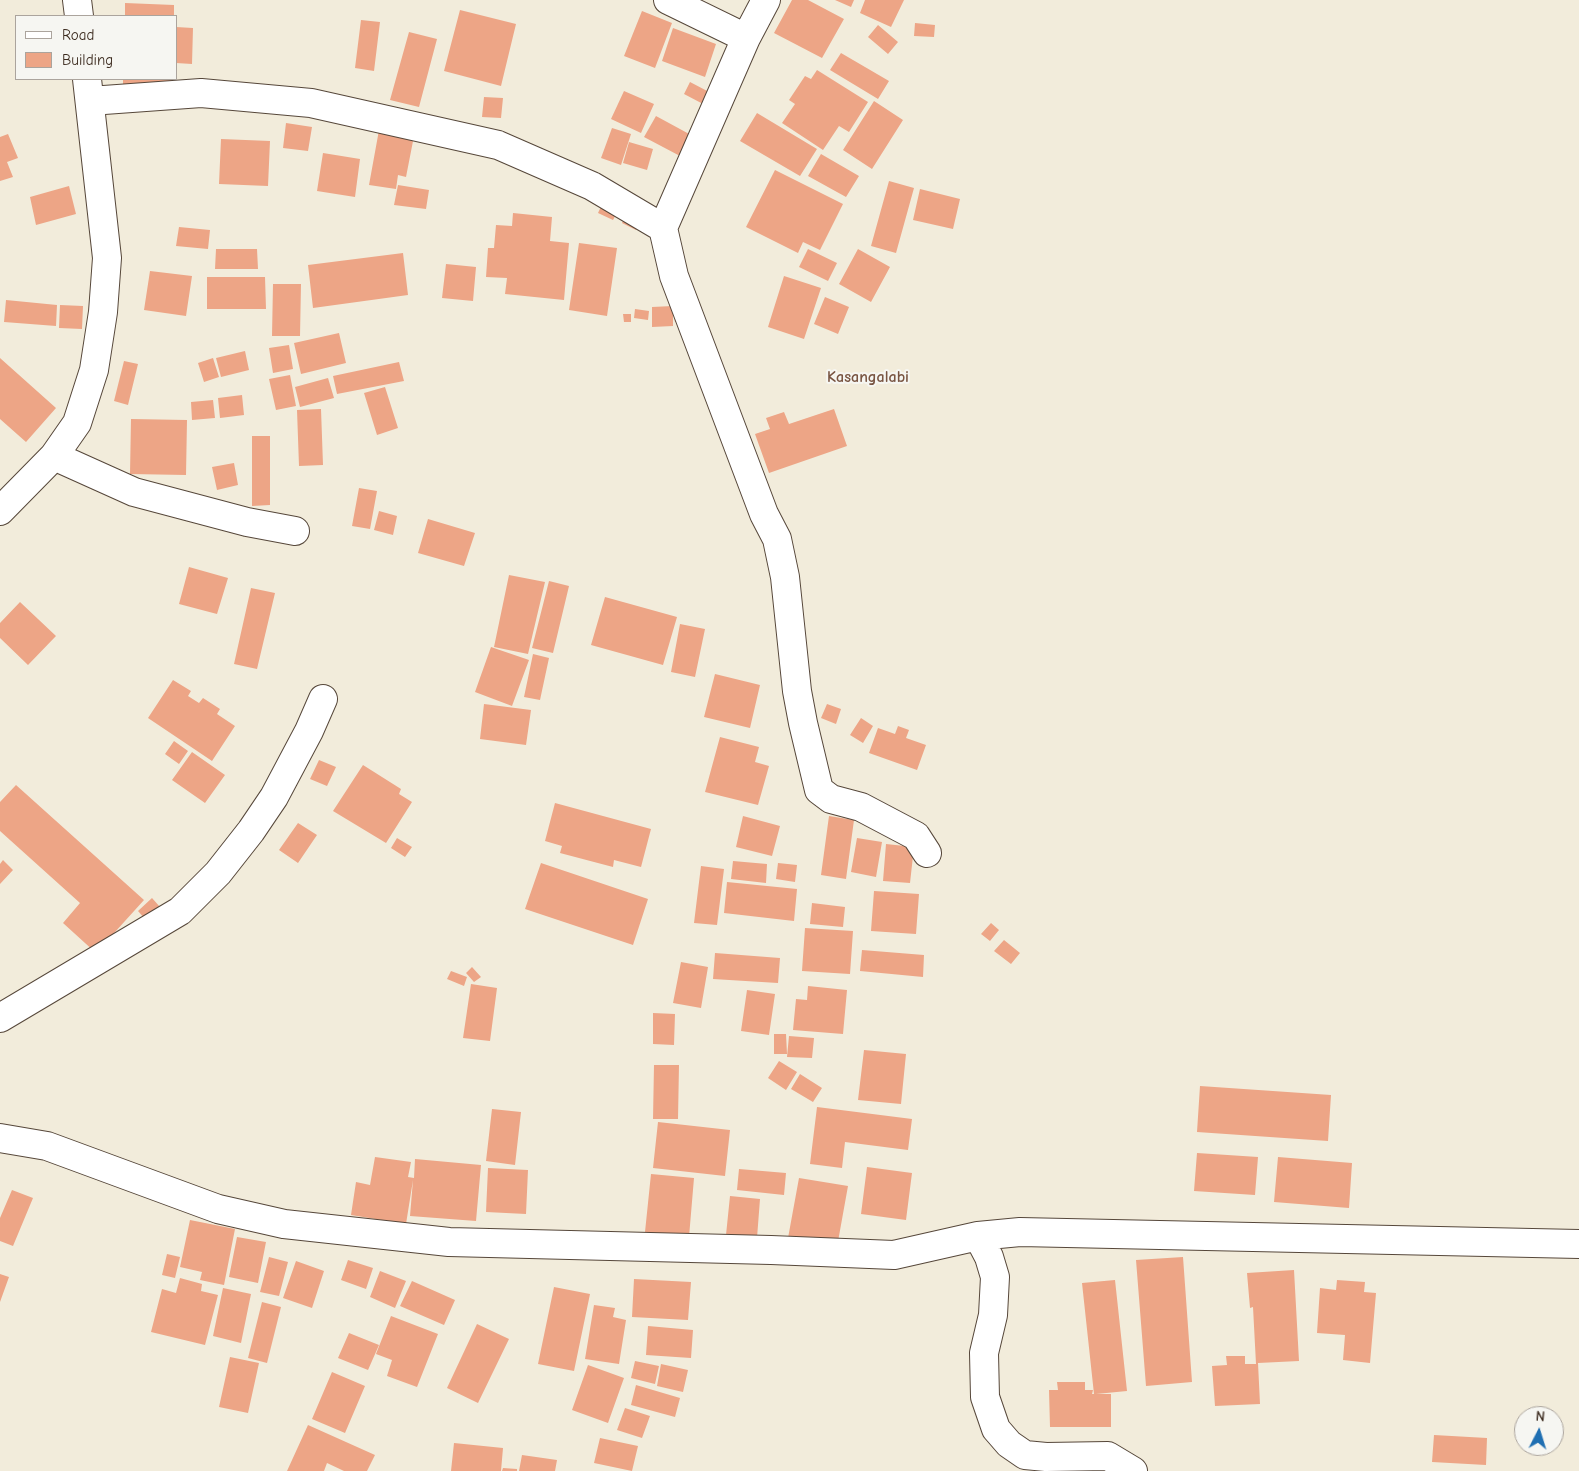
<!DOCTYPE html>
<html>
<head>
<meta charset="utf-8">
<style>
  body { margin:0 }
  #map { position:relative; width:1579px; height:1471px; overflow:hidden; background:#f2ecdb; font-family:"Comic Neue",sans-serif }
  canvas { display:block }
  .legend { position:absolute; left:15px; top:15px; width:162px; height:65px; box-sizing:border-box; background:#f6f6f2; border:1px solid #aba49d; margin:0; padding:6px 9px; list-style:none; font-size:15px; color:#3b2a1e }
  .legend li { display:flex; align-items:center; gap:10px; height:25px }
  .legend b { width:25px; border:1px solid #aba49d }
  .north { position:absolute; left:1514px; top:1406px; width:50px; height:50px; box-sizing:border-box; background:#f6f6f2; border:1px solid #aba49d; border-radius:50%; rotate:5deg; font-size:14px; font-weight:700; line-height:20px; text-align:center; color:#3b2a1e }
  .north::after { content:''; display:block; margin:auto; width:18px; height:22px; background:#1f6fb2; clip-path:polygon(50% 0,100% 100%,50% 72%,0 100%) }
</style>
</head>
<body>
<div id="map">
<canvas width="1579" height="1471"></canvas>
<ul class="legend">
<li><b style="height:6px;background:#fff"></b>Road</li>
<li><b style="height:14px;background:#eda586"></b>Building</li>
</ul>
<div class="north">N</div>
</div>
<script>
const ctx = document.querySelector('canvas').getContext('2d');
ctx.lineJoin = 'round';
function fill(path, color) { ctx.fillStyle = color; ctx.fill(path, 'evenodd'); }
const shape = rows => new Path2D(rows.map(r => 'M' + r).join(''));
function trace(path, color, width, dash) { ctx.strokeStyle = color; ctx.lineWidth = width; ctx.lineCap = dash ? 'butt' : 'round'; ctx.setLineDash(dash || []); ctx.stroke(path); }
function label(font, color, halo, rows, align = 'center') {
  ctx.font = font + ' "Comic Neue",sans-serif'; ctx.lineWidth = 4; ctx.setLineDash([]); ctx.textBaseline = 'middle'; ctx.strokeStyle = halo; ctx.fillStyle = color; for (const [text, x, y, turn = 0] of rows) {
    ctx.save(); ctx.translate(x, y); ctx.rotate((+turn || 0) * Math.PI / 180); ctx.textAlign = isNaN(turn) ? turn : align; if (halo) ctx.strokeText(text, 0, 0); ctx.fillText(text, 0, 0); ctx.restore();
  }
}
fill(shape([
  [792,0,808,0,844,19,822,58,774,33],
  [835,0,854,0,851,7],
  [865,0,904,0,891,27,860,13],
  [125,3,174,5,174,16,125,16],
  [460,10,516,24,501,86,444,71],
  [642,11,672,23,655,68,624,56],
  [361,20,380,22,374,71,355,68],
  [915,23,935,25,934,37,914,36],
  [878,25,898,42,888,54,868,37],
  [176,27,193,28,192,64,176,63],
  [673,28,716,44,705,77,662,61],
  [409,32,437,39,419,107,390,100],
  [841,53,889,81,878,99,830,70],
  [817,70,868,102,849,132,839,126,823,150,782,123,795,104,789,100,805,76,811,79],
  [123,79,172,79,172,92,123,91],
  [690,82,711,93,705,105,684,94],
  [624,91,654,104,641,133,611,119],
  [484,97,503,98,501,118,482,117],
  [874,101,903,120,872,169,843,150],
  [757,113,817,149,800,176,740,141],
  [656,116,691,135,680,156,644,137],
  [286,123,312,127,308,151,283,148],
  [612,128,631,134,621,165,601,158],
  [379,130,414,136,406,177,398,175,396,189,369,185],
  [8,134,18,158,7,162,13,177,0,181,0,137],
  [221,139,270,141,268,186,219,184],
  [629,142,653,149,647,170,623,163],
  [323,153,360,159,355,197,317,191],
  [821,154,859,176,846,197,808,176],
  [775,170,843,204,820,250,803,242,798,253,746,227],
  [889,181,914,188,896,253,871,246],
  [398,185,429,190,426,209,394,205],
  [69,186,76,214,36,225,30,197],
  [920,189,960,199,953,229,913,220],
  [605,198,621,205,613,220,598,213],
  [628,210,643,217,636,230,622,223],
  [513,213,552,217,550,241,569,243,564,300,505,294,507,278,486,277,488,248,494,248,496,225,512,226],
  [179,227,210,230,208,249,176,246],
  [579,243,617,248,607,316,569,310],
  [216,249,257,249,258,269,215,269],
  [808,249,837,263,828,281,799,267],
  [858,249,890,267,871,302,839,284],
  [403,253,408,295,313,308,308,265],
  [446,264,476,267,473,301,442,298],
  [150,271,192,276,186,316,144,310],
  [784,276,821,288,804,339,768,327],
  [207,277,265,277,266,309,207,309],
  [273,284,301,284,300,336,272,336],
  [825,297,849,307,838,334,814,324],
  [6,300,57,305,56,326,4,322],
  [60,305,83,306,82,329,59,328],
  [673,306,682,321,675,322,673,308,673,326,652,327,652,307],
  [635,309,649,311,648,320,634,318],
  [623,314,631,314,631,322,624,322],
  [339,333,346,363,301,374,294,343],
  [289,345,293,369,273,373,269,348],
  [245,351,249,370,221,377,216,358],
  [0,358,56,408,26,442,0,419],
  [213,358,219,377,204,382,198,363],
  [124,361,138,364,128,405,114,401],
  [399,362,404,381,337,394,333,376],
  [290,375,296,406,276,410,269,379],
  [328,378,334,398,300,407,295,387],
  [385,387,398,428,377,435,364,393],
  [242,395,244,415,220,418,218,398],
  [213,400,215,418,192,420,191,402],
  [321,409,323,465,299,466,297,410],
  [834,409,847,446,769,473,755,434,770,429,766,418,784,412,789,424],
  [131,419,187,420,186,475,130,474],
  [252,436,270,436,270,505,252,506],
  [234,463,238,485,217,490,212,467],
  [359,488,377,491,370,529,352,526],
  [379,511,397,516,393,535,374,530],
  [428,519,475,533,464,566,418,553],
  [189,567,228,578,217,614,179,604],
  [509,575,545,582,528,654,494,647],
  [549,581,569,586,553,653,532,648],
  [251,588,275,593,257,669,234,664],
  [605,597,677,617,663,665,591,645],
  [20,602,56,636,28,665,0,638,0,623],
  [680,624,705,629,695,677,671,672],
  [491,647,529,660,512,706,475,692],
  [533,654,549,658,540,700,524,697],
  [715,674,760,685,750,728,704,717],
  [173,680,191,691,188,696,199,703,203,698,220,709,217,714,235,726,212,761,148,718],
  [484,704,531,710,526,745,480,739],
  [827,704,841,709,836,724,821,718],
  [861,718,873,726,863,743,850,735],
  [898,726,909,730,906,738,926,745,917,770,869,753,878,728,895,734],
  [720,737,759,747,755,762,769,766,758,805,705,792],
  [174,741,188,751,179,764,165,754],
  [192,752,225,775,205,803,172,780],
  [319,760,336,767,327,786,310,779],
  [363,765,401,789,399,794,412,802,386,843,333,811],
  [16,785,144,900,96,953,63,923,80,903,0,831,0,802],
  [555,803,651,829,641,867,614,860,613,867,560,853,562,846,545,841],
  [743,816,780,826,772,856,736,847],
  [829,816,854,820,846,879,821,875],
  [298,823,317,835,298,863,279,850],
  [397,838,412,847,405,857,391,848],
  [857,838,882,842,876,877,851,872],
  [886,844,914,847,910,883,883,881],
  [3,860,13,870,0,884,0,864],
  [733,861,767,864,766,883,731,879],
  [541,863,648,899,633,945,525,909],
  [778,863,797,865,795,882,776,879],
  [701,866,724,869,717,925,694,923],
  [727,882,797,889,794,921,724,913],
  [874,891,919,894,916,934,871,931],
  [152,898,160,907,145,919,138,911],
  [812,903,845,907,843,927,810,924],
  [991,923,999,930,990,941,981,934],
  [805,928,853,931,850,974,802,971],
  [1004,940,1020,953,1011,964,994,951],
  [862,950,924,955,923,977,860,971],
  [715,953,780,958,778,983,713,979],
  [681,962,708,967,701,1008,673,1003],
  [472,967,481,977,474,982,466,973],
  [451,971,467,977,464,986,447,979],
  [471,984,497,988,490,1041,463,1038],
  [808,986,847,990,843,1034,793,1030,796,999,807,1000],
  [747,990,775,994,769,1035,741,1031],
  [653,1013,675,1014,674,1045,653,1044],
  [774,1034,786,1034,787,1054,774,1054],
  [789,1036,814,1038,812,1058,787,1057],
  [864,1050,906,1054,901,1104,858,1100],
  [779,1061,797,1072,786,1090,768,1078],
  [654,1065,679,1065,678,1119,653,1119],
  [800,1074,822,1088,813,1102,791,1089],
  [1200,1086,1331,1095,1328,1141,1197,1132],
  [817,1107,912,1119,908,1150,845,1142,842,1168,810,1164],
  [492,1109,521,1112,515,1165,486,1161],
  [658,1122,730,1130,725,1176,653,1168],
  [1197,1153,1258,1157,1255,1195,1194,1191],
  [375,1157,411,1162,408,1177,414,1178,415,1159,481,1165,476,1221,410,1216,413,1180,406,1224,351,1215,356,1182,370,1185],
  [1278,1157,1352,1163,1349,1208,1274,1202],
  [867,1167,912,1173,906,1220,861,1214],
  [488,1168,528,1170,526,1214,486,1212],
  [739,1169,786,1173,784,1195,737,1190],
  [651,1174,694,1178,689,1237,645,1232],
  [799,1178,848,1186,837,1247,788,1238],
  [12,1190,33,1198,13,1246,0,1241,0,1218],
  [730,1196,760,1199,757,1238,726,1235],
  [190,1220,235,1229,224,1285,200,1280,202,1272,180,1267],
  [237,1237,266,1242,258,1283,229,1277],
  [167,1254,180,1257,175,1278,162,1275],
  [269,1257,288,1262,279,1296,260,1292],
  [1183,1257,1192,1382,1146,1386,1136,1260],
  [348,1260,373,1268,366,1289,341,1280],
  [296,1261,324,1271,312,1308,283,1298],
  [1294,1270,1299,1361,1258,1363,1260,1404,1215,1406,1212,1366,1227,1365,1226,1356,1245,1356,1245,1364,1256,1364,1253,1307,1250,1308,1247,1273],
  [380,1271,406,1281,395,1308,370,1297],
  [0,1274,9,1277,0,1302],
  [180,1278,202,1284,201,1291,218,1295,205,1345,151,1332,162,1289,176,1293],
  [634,1279,691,1282,688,1320,632,1317],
  [1115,1280,1127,1391,1096,1394,1111,1394,1111,1427,1050,1427,1049,1390,1058,1390,1057,1382,1085,1382,1085,1390,1093,1390,1092,1394,1094,1394,1082,1283],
  [1337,1280,1365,1282,1364,1292,1376,1293,1370,1363,1343,1360,1345,1335,1317,1333,1320,1288,1336,1290],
  [412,1281,455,1300,444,1325,400,1306],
  [554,1287,590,1294,574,1371,538,1364],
  [223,1288,251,1294,241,1343,213,1336],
  [262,1302,281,1307,267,1363,248,1358],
  [594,1305,615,1308,613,1317,626,1320,619,1364,585,1359],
  [391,1316,438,1334,417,1387,387,1376,392,1360,376,1354],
  [477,1324,509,1339,478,1403,447,1388],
  [648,1326,693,1330,691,1358,646,1355],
  [349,1333,379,1345,368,1370,338,1358],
  [230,1357,259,1363,248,1413,219,1407],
  [635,1361,659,1366,655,1384,631,1378],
  [661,1364,688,1370,683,1392,657,1386],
  [588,1365,624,1378,608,1423,572,1410],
  [332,1372,365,1386,345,1433,312,1419],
  [636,1385,680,1398,675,1417,631,1405],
  [625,1408,650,1416,642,1438,617,1430],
  [308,1425,375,1455,367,1471,344,1471,327,1463,324,1471,287,1471],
  [1434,1435,1487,1438,1486,1465,1432,1462],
  [600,1438,638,1446,632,1471,594,1463],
  [454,1443,503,1448,501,1471,451,1471],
  [522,1455,557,1460,555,1471,519,1471],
  [503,1468,517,1469,517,1471,502,1471]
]), '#eda586');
const minor = shape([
  [77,0,79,16],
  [668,0,746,38],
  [766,0,746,38,663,228,674,276,764,514,777,539,785,577,797,691,803,723,819,790,831,799,861,807,916,836,927,853],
  [90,101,201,93,311,103,498,145,592,186,663,228],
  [54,456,134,492,247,522,295,531],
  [0,511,54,456,77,423,94,370,103,312,107,258,87,79],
  [0,1018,180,911,218,873,251,831,274,797,309,731,323,699],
  [0,1138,47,1146,218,1209,284,1224,449,1242,771,1250,894,1255,978,1236,1020,1232,1579,1244],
  [978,1236,989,1257,995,1277,993,1315,984,1353,985,1397,996,1429,1009,1444,1025,1455,1046,1457,1108,1456,1133,1471]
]);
trace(minor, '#56473a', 30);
trace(minor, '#fff', 28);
label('bold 16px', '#795542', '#f6f6f2', [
  ["Kasangalabi",868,377]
]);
</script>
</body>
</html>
